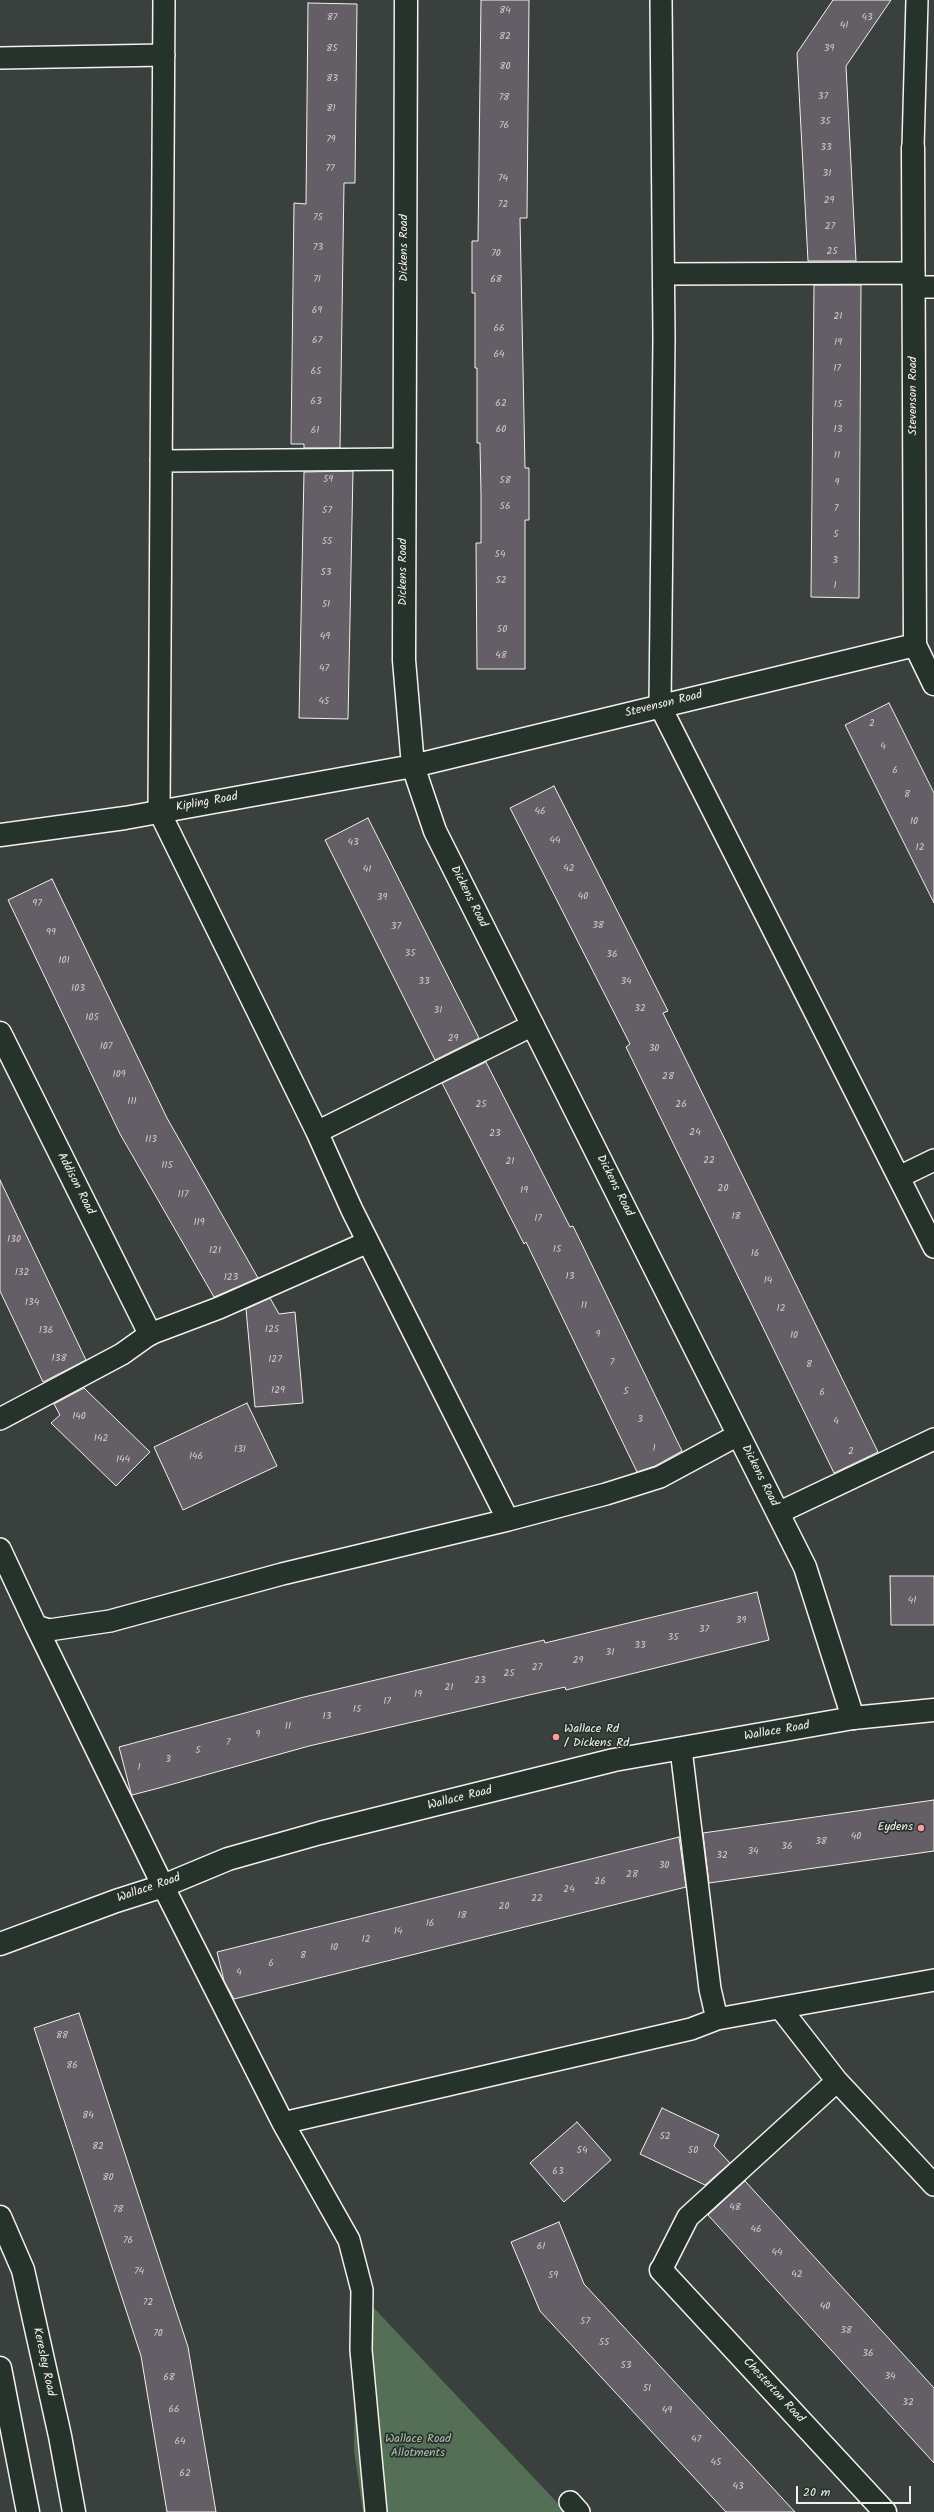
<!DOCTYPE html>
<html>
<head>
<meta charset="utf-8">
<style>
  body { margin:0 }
  #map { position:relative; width:934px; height:2512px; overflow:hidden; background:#39403e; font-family:Kalam,sans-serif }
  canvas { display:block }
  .scale { position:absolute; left:796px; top:2486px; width:115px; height:18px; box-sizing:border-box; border:2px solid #f4f1e8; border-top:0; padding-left:5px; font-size:12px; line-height:14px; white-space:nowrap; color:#f4f1e8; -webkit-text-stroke:3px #26332d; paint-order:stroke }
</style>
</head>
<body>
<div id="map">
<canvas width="934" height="2512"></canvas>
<div class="scale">20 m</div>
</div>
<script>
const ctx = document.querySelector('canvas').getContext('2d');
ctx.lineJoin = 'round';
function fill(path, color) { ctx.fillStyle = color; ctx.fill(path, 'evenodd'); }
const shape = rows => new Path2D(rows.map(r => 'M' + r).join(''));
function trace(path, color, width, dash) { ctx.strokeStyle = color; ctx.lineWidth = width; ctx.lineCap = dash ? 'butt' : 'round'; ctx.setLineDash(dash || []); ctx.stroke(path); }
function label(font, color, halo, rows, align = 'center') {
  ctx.font = font + ' Kalam,sans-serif'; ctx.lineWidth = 3.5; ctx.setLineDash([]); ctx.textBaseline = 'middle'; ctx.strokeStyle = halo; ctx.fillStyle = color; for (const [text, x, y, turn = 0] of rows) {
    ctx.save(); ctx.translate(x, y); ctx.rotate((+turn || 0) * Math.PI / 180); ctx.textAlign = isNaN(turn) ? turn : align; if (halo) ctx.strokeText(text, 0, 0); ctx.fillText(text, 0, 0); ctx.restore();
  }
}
fill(shape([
  [374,2308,566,2512,363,2512,354,2450,356,2322,363,2313]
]), '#546f55');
const building = shape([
  [481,0,529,0,527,218,520,218,525,468,529,468,529,520,525,520,525,669,477,669,476,543,481,543,481,494,480,443,477,443,477,368,475,368,475,293,472,293,472,241,478,241,481,0],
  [833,0,891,0,846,66,856,261,808,261,797,53,833,0],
  [308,3,357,4,355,183,344,183,340,448,304,448,304,444,291,444,294,203,306,204,308,3],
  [814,285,861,285,859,598,811,597,814,285],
  [353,471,348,719,299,718,304,472,353,471],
  [889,703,934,793,934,903,845,725,889,703],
  [554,786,668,1011,663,1013,878,1452,834,1473,626,1047,630,1044,510,808,554,786],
  [368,818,479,1038,435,1060,325,840,368,818],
  [52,879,167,1118,258,1278,214,1297,120,1134,8,900,52,879],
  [486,1062,570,1227,573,1226,682,1451,655,1466,637,1472,526,1242,524,1244,442,1083,486,1062],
  [0,1180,86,1360,43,1382,0,1291,0,1180],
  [270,1298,279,1314,295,1312,303,1403,255,1407,246,1309,270,1298],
  [84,1388,150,1452,116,1486,51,1423,60,1415,54,1404,84,1388],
  [247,1403,277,1466,183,1510,154,1447,247,1403],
  [890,1576,934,1576,934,1625,891,1625,890,1576],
  [757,1592,769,1640,566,1690,565,1687,529,1695,309,1746,159,1788,132,1795,131,1793,119,1747,304,1697,544,1640,545,1643,757,1592],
  [934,1800,934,1851,709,1883,703,1833,934,1800],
  [679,1837,686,1887,234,1999,224,1981,217,1952,679,1837],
  [79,2013,188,2347,216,2512,167,2512,141,2356,34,2028,79,2013],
  [662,2108,719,2135,714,2146,730,2163,705,2185,640,2154,662,2108],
  [577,2122,611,2160,564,2202,530,2163,577,2122],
  [745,2181,934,2388,934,2463,708,2215,745,2181],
  [559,2222,584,2284,795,2512,726,2512,540,2311,511,2242,559,2222]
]);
fill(building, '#645e67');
trace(building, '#f4f1e8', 1);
const lane = shape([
  [164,0,159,811,317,1132,352,1210,508,1520],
  [661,0,664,338,660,706,934,1247],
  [0,58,164,55],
  [913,148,917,0],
  [664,274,914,273],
  [914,287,934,287],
  [161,461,403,459],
  [317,1132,533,1025],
  [899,1177,934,1160],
  [0,1419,122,1354,150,1334,219,1308,368,1242],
  [778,1513,934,1439],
  [0,1549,36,1626,49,1630,110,1621,282,1574,508,1520,606,1494,660,1477,738,1435],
  [36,1626,163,1886,283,2123,349,2240,362,2290,361,2350,376,2512],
  [681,1749,710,1989,717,2019],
  [781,2009,837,2081,934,2185],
  [283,2123,691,2029,717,2019,934,1980],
  [661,2270,688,2217,837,2081],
  [570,2502,579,2512]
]);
const street = shape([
  [406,0,404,660,413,766,435,831,805,1567,853,1718],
  [913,148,915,645,934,684],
  [0,835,125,818,413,766,915,645],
  [0,1033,150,1334],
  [661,2270,885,2512]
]);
const secondary = shape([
  [0,1944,116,1901,163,1886,228,1859,320,1833,614,1760,853,1718,934,1710],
  [0,2217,23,2270,60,2436,74,2512],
  [0,2368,28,2512]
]);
trace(lane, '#f4f1e8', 24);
trace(street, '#f4f1e8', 25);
trace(secondary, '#f4f1e8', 25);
trace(lane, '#26332d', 21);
trace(street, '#26332d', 22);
trace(secondary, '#26332d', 22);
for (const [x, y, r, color] of [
  [556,1737,4,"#ff9aa2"],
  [921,1828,4,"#ff9aa2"]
]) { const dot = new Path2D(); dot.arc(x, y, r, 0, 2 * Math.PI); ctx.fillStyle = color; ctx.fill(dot); trace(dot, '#26332d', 1.5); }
label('10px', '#d0ccc8', null, [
  ["84",505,11],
  ["87",332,18],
  ["43",867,18],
  ["41",844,26],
  ["82",505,37],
  ["85",332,49],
  ["39",829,49],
  ["80",505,67],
  ["83",332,79],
  ["37",823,97],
  ["78",504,98],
  ["81",331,109],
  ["35",825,122],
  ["76",504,126],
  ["79",331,140],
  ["33",826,148],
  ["77",330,169],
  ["31",827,174],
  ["74",503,179],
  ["29",829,201],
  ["72",503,205],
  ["75",318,218],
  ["27",830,227],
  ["73",318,248],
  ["25",832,252],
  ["70",496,254],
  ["71",317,280],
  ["68",496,280],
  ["69",317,311],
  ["21",838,317],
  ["66",499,329],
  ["67",317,341],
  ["19",838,343],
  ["64",499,355],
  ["17",837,369],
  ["65",316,372],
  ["63",316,402],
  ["62",501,404],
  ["15",838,405],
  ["60",501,430],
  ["13",838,430],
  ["61",315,431],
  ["11",837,456],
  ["59",328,480],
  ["58",505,481],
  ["9",837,483],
  ["56",505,507],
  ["7",836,509],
  ["57",327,511],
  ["5",836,535],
  ["55",327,542],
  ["54",500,555],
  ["3",835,561],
  ["53",326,573],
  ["52",501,581],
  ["1",835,586],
  ["51",326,605],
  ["50",502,630],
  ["49",325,637],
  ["48",501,656],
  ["47",324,669],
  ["45",324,702],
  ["2",872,724],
  ["4",883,747],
  ["6",895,771],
  ["8",907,795],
  ["46",540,812],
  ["10",914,822],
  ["44",555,841],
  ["43",353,843],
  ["12",920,848],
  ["42",569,869],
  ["41",367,870],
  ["40",583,897],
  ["39",382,898],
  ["97",37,904],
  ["38",598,926],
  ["37",396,927],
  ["99",51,933],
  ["35",410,954],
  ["36",612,955],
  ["101",64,961],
  ["33",424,982],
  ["34",626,982],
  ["103",78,989],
  ["32",640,1009],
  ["31",438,1011],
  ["105",92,1018],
  ["29",453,1039],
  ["107",106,1047],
  ["30",654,1049],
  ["109",119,1075],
  ["28",668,1077],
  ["111",132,1102],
  ["25",481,1105],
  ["26",681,1105],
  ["24",695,1133],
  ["23",495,1134],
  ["113",151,1140],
  ["22",709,1161],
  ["21",510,1162],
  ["115",167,1166],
  ["20",723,1189],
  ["19",524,1191],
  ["117",183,1195],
  ["18",736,1217],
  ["17",538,1219],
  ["119",199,1223],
  ["130",14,1240],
  ["15",557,1250],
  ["121",215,1251],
  ["16",755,1254],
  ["132",22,1273],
  ["13",570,1277],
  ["123",231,1278],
  ["14",768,1281],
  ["134",32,1303],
  ["11",584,1306],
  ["12",781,1309],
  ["125",272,1330],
  ["136",46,1331],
  ["9",598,1335],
  ["10",794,1336],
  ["138",59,1359],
  ["127",275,1360],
  ["7",612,1363],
  ["8",809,1365],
  ["129",278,1391],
  ["5",626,1392],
  ["6",822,1393],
  ["140",79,1417],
  ["3",640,1420],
  ["4",836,1422],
  ["142",101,1439],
  ["1",654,1449],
  ["131",240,1450],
  ["2",851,1452],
  ["146",196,1457],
  ["144",123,1460],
  ["41",912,1601],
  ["39",741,1621],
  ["37",704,1630],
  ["35",673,1638],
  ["33",640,1646],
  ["31",610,1653],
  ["29",578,1661],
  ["27",537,1668],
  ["25",509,1674],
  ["23",480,1681],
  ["21",449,1688],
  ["19",418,1695],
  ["17",387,1702],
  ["15",357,1710],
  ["13",327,1717],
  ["11",288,1727],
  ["9",258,1735],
  ["7",228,1743],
  ["5",198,1751],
  ["3",168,1760],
  ["1",139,1768],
  ["40",856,1837],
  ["38",821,1842],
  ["36",787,1847],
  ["34",753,1852],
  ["32",722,1856],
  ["30",664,1866],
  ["28",632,1875],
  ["26",600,1882],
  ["24",569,1890],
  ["22",537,1899],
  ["20",504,1907],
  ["18",462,1916],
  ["16",430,1924],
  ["14",398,1932],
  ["12",366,1940],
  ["10",334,1948],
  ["8",303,1956],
  ["6",271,1964],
  ["4",239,1973],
  ["88",62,2036],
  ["86",72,2066],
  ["84",88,2116],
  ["52",665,2137],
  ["82",98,2147],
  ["54",582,2151],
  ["50",693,2151],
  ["63",558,2172],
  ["80",108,2178],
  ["48",735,2208],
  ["78",118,2210],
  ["46",756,2230],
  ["76",128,2241],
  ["61",541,2247],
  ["44",777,2253],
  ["74",139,2272],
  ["42",797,2275],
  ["59",553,2276],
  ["72",148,2303],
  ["40",825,2307],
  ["57",585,2322],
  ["38",846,2331],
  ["70",158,2334],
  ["55",604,2343],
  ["36",868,2354],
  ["53",626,2366],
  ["34",890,2377],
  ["68",169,2378],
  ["51",647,2389],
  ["32",908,2403],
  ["66",174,2410],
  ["49",667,2411],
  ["47",696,2440],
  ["64",180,2442],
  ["45",716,2463],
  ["62",185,2474],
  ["43",738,2487]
]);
label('12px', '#f4f1e8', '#26332d', [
  ["Dickens Road",405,248,-90],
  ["Stevenson Road",914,396,-90],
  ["Dickens Road",404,572,-90],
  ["Stevenson Road",664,705,-14],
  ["Kipling Road",207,803,-10],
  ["Dickens Road",468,897,63],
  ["Addison Road",75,1184,63],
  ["Dickens Road",614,1186,63],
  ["Dickens Road",759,1476,63],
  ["Wallace Road",777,1732,-10],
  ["Wallace Road",460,1799,-14],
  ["Wallace Road",149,1889,-19],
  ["Keresley Road",43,2362,78],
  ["Chesterton Road",773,2391,47]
]);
label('12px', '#f4f1e8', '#26332d', [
  ["Wallace Rd",564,1730],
  ["/ Dickens Rd",564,1744],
  ["Eydens",913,1828,"right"]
], 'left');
label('12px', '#b4bdad', '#26332d', [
  ["Wallace Road",418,2440],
  ["Allotments",418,2454]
]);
</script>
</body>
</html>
